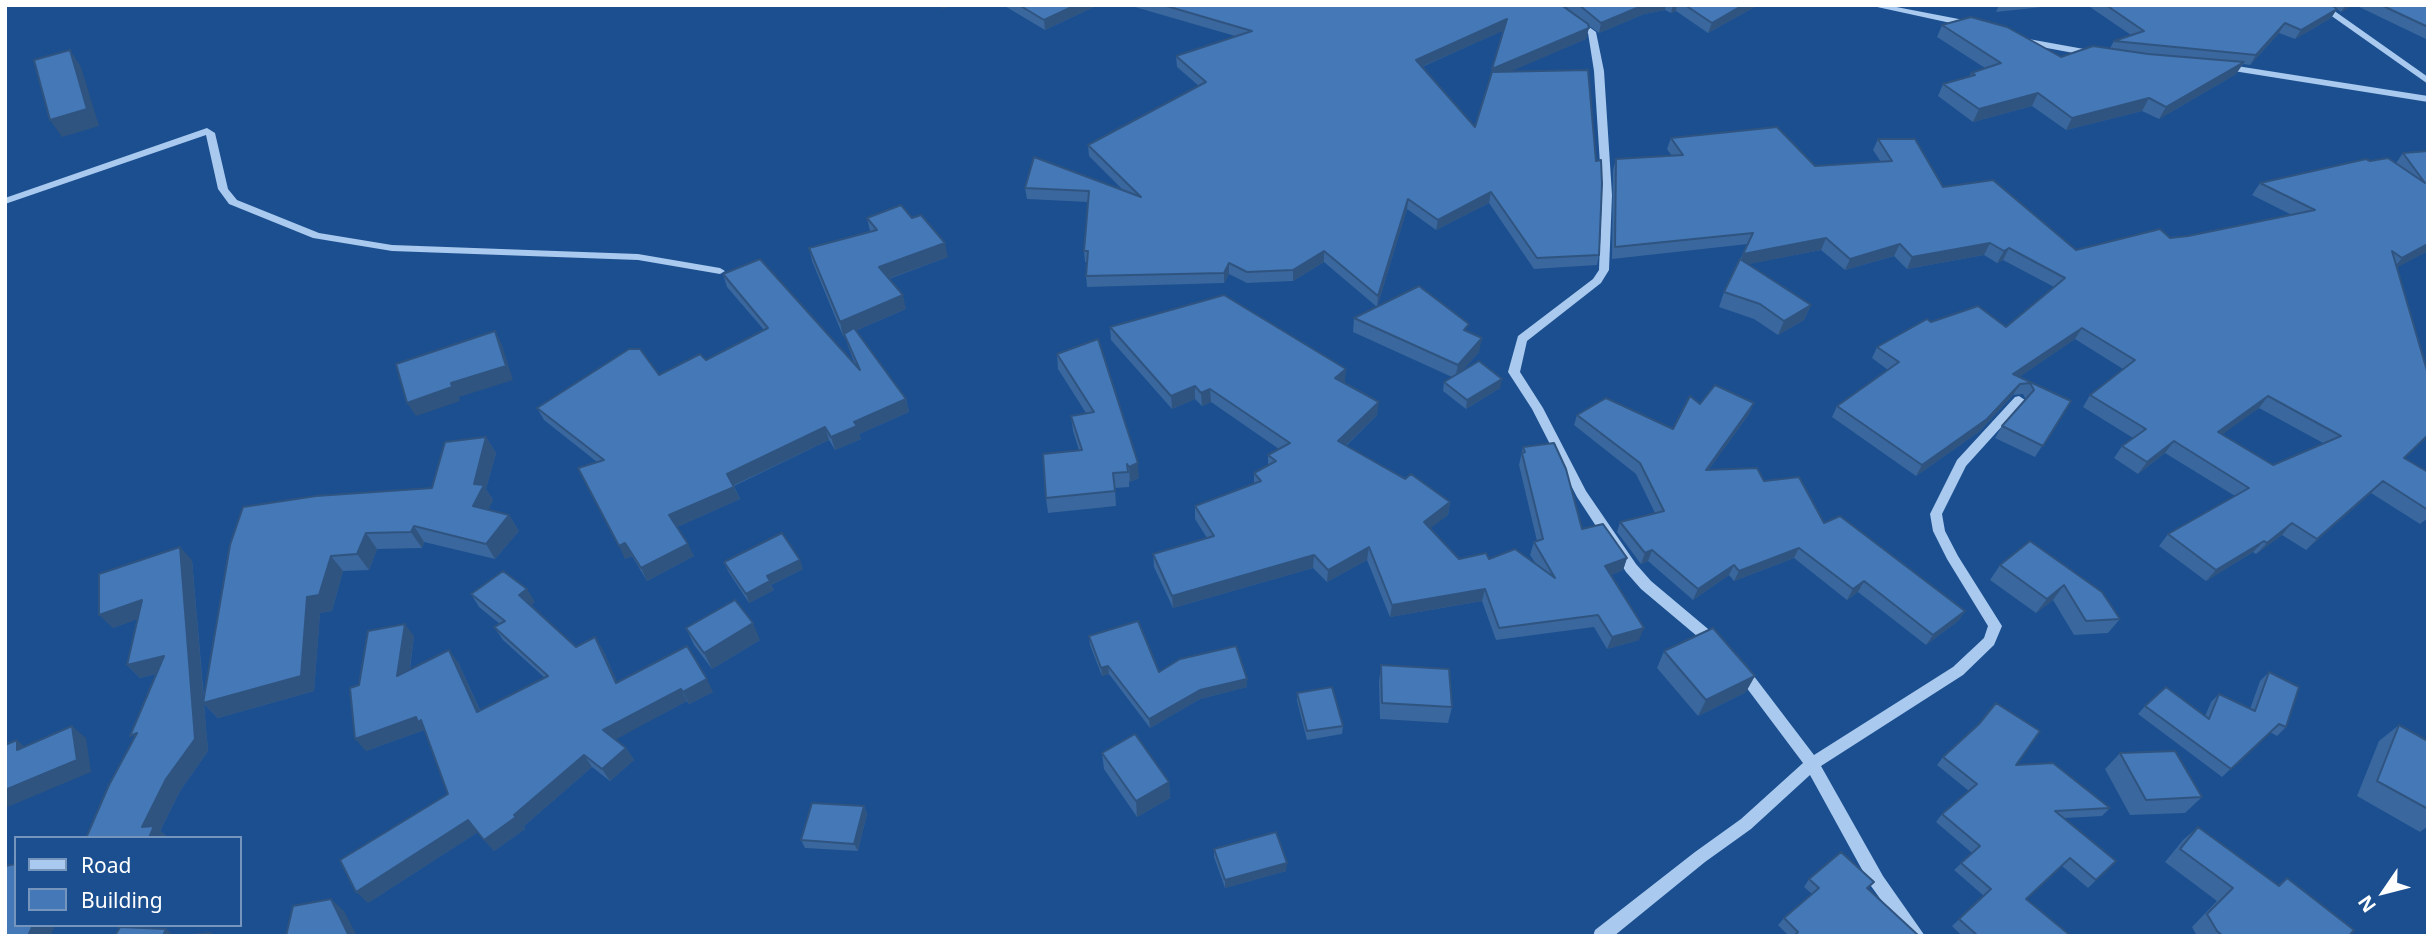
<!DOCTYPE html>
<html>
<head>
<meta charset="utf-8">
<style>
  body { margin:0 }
  #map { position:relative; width:2433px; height:941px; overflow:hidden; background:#1b4f8f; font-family:"Noto Sans",sans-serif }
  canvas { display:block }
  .frame { position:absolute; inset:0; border:7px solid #fff; pointer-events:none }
  .legend { position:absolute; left:14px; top:836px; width:228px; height:91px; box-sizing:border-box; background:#1b4f8f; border:2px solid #7695bc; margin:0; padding:9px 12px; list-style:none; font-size:21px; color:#fff }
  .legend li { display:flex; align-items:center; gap:14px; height:35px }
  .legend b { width:35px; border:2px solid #7695bc }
  .north { position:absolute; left:2349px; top:857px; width:70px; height:70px; -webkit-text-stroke:5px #1b4f8f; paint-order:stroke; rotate:235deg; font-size:19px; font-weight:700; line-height:28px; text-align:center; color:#fff }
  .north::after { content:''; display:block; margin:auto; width:24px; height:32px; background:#fff; clip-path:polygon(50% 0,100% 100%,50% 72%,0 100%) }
</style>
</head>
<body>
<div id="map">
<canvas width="2433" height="941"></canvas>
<div class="frame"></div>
<ul class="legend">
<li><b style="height:9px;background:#a9c9ee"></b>Road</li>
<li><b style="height:19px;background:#4478b7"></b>Building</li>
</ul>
<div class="north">N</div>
</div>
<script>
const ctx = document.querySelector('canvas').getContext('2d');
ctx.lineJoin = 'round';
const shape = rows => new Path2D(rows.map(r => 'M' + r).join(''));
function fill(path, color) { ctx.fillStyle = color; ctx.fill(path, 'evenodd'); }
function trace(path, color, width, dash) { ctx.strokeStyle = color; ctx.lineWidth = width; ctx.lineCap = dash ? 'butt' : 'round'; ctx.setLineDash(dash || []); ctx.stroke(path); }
fill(shape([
  [1549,5,1559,5,1596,32,1604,71,1612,195,1609,270,1601,283,1527,341,1520,372,1543,408,1586,491,1636,564,1651,581,1720,639,1722,643,1720,647,1715,649,1710,647,1641,589,1626,572,1577,497,1532,409,1508,372,1518,336,1593,279,1599,270,1602,195,1594,71,1588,33,1549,5],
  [1868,5,1886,5,1969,21,1973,24,1969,27,1868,5],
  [2316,5,2326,5,2428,77,2428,84,2316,5],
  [2023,38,2095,51,2099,54,2095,57,2020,43,2019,41,2023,38],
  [2224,64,2428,96,2428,102,2221,69,2220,67,2224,64],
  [207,128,215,133,228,189,237,200,319,233,392,245,638,254,720,268,725,271,720,274,638,260,392,251,313,238,229,204,218,189,206,135,5,204,5,198,207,128],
  [2019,396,2025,400,2023,403,1966,466,1942,514,1945,531,1958,556,2002,626,1994,645,1963,675,1821,766,1883,876,1925,936,1907,936,1871,886,1810,775,1751,829,1705,862,1614,936,1593,936,1595,930,1695,852,1741,819,1803,763,1737,675,1735,671,1737,667,1742,665,1747,667,1814,755,1953,667,1984,638,1988,626,1947,559,1933,531,1930,514,1957,460,2015,397,2019,396]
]), '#a9c9ee');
fill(shape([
  [1003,5,1098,5,1045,30],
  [1128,5,1561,5,1582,20,1564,5,1758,5,1708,33,1676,11,1671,13,1665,10,1644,14,1599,33,1588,25,1586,39,1510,71,1599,255,1597,265,1534,269,1489,203,1436,230,1407,209,1377,307,1324,262,1293,281,1247,283,1229,274,1224,283,1087,287,1086,276,1087,262,1085,262,1084,251,1088,202,1027,199,1025,188,1124,191,1089,156,1088,145,1199,86,1177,67,1176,56,1235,36],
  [1504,30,1475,127,1422,67],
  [1999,5,2061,5,1996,12],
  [2087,5,2353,5,2341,12,2337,9,2331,18,2295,39,2279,33,2250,65,2243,64,2236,74,2159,119,2142,111,2066,130,2032,106,1973,122,1938,96,1943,84,1969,77,1971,73,1985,68,1937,37,1942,25,2061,57,2110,48,2114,41,2131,35],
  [2355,5,2428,5,2428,40],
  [1671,138,1815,166,1881,162,1873,150,1878,139,1943,187,2076,250,2188,236,2292,215,2252,195,2260,183,2370,161,2396,163,2403,153,2428,151,2428,251,2397,267,2428,374,2428,436,2404,458,2428,472,2428,518,2420,524,2371,493,2306,550,2282,535,2256,554,2253,552,2206,581,2159,546,2168,534,2235,496,2165,453,2138,474,2114,458,2122,446,2133,438,2083,407,2090,395,2123,369,2075,339,2019,377,2071,401,2035,457,1995,438,2002,426,2026,400,2023,394,2013,395,1980,431,1916,476,1832,417,1837,406,1888,370,1872,358,1877,347,1931,322,2006,327,2054,287,2003,260,1997,263,1984,255,1907,269,1894,256,1845,270,1821,250,1748,264,1811,305,1804,320,1778,335,1754,319,1719,307,1724,292,1748,244,1612,259,1613,170,1616,159,1672,156,1667,149],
  [2259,408,2323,443,2273,465,2222,434],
  [867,218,948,257,889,279,906,309,855,331,906,399,909,412,859,434,861,439,835,450,829,440,734,486,740,499,677,527,694,556,647,581,632,556,625,559,597,462,544,420,537,408,659,375,706,360,764,330,727,287,723,274,856,367,848,346,845,335,843,336,812,261,809,248,870,231],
  [1354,318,1468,331,1479,352,1461,372,1500,388,1466,409,1443,391,1444,382,1452,377,1353,332],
  [1110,327,1345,382,1344,383,1377,415,1346,446,1450,502,1448,515,1430,528,1459,559,1489,559,1536,564,1530,555,1534,542,1537,541,1519,465,1523,447,1582,529,1627,558,1623,570,1611,575,1639,640,1607,649,1594,627,1496,640,1482,601,1390,617,1367,560,1327,582,1313,568,1173,608,1154,567,1153,554,1207,538,1195,519,1195,506,1254,484,1254,473,1268,466,1268,455,1279,449,1211,402,1202,406,1195,399,1172,409,1111,340],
  [1057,354,1139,478,1130,482,1129,480,1129,487,1115,488,1116,506,1048,513,1046,498,1079,450,1073,431,1071,416,1086,413,1058,369],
  [1754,403,1749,414,1709,469,1764,481,1824,523,1965,611,1958,621,1926,645,1858,592,1847,600,1794,558,1734,581,1729,575,1693,600,1648,561,1641,564,1617,532,1620,522,1655,513,1636,474,1574,425,1577,415,1673,429,1700,404],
  [486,437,496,453,486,489,493,500,488,510,509,515,519,531,495,559,424,542,422,548,377,549,369,570,343,571,332,611,320,613,314,691,218,718,204,704,208,751,180,791,160,831,169,838,86,838,133,740,156,674,140,678,127,665,137,619,113,628,192,560,204,699,230,545,432,488],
  [2030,541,2120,619,2108,633,2074,635,2053,600,2036,613,1990,580,2000,565],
  [724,562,803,569,771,585,774,590,749,603,728,571],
  [471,594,535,602,531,605,576,647,595,637,603,650,617,682,713,692,689,704,687,701,615,739,626,748,634,760,610,781,592,767,524,826,525,829,494,851,478,832,368,903,448,794,424,730,366,751,359,685,414,636,410,669,458,662,480,710,545,678,503,640,494,627,500,624,479,607],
  [686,628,760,640,712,669,694,645],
  [1089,636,1159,672,1247,679,1247,687,1200,699,1150,728,1109,674,1102,676,1090,645],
  [1664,651,1746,692,1698,716,1657,668],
  [1381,665,1452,707,1448,723,1380,719,1379,682],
  [2269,672,2286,727,2277,736,2270,732,2222,777,2138,714,2145,706,2205,716,2211,702,2219,694,2250,709,2260,681],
  [1297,693,1343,726,1342,734,1307,740,1297,701],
  [2399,725,2428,741,2428,826,2420,832,2357,796,2379,741],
  [1102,753,1169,782,1170,798,1137,817,1104,769],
  [2120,753,2202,797,2185,813,2130,815,2105,769],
  [1943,757,2016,765,2110,808,2102,816,2064,818,2116,861,2088,888,2062,866,2026,899,2071,936,1962,936,1952,926,1984,896,1954,870,1972,853,1936,822,1942,814,1969,791,1937,765],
  [864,806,867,814,858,851,805,848,801,840],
  [2198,827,2278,885,2287,878,2349,936,2197,936,2192,927,2217,901,2165,862,2183,840],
  [1214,849,1286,871,1225,888,1214,857],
  [1809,879,1874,882,1868,889,1919,936,1789,936,1778,925,1784,918,1812,894,1804,887]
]), '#3a679d');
fill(shape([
  [942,5,954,5,942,9],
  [1076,5,1098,5,1045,30,1044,20],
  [1644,5,1666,5,1665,10,1644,14,1599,33,1601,23],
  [1673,5,1677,5,1676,11,1671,13],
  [1743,5,1758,5,1708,33,1712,23],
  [2346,5,2353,5,2341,12],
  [2337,9,2331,18,2295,39,2301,30],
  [1507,19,1505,30,1414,70,1416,60],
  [2285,23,2279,33,2250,65,2256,55],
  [1589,28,1586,39,1491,80,1492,69],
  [70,50,81,67,99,126,62,137,50,120],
  [2244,62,2236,74,2159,119,2166,107],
  [2038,93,2032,106,1973,122,1979,109],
  [2149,98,2142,111,2066,130,2072,118],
  [1491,192,1489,203,1436,230,1438,220],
  [1408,199,1407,209,1377,307,1378,296],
  [1826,238,1821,250,1739,266,1743,254],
  [945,243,948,257,882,281,879,267],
  [1990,243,1984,255,1907,269,1912,257],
  [1900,244,1894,256,1845,270,1850,259],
  [2428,244,2428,251,2392,270,2402,258],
  [2009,248,2003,260,1997,263,2004,251],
  [1324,251,1324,262,1293,281,1293,270],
  [1229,263,1229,274,1224,283,1224,273],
  [903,295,906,309,843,336,840,322],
  [1811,305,1804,320,1778,335,1784,321],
  [2082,328,2075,339,2006,386,2013,374],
  [495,331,502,345,513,380,459,397,460,401,416,416,407,403,451,383],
  [1482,338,1479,352,1455,379,1458,365],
  [1346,369,1345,382,1334,391,1335,378],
  [1502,379,1500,388,1466,409,1467,400],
  [2020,384,2013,395,1980,431,1916,476,1922,465],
  [1195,386,1195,399,1172,409,1171,396],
  [1210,389,1211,402,1202,406,1201,393],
  [2268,396,2259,408,2209,444,2218,432],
  [906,399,909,412,859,434,861,439,835,450,831,437,854,422],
  [1379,402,1377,415,1337,454,1338,441],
  [1754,403,1749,414,1701,480,1706,470],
  [825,427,829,440,732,486,727,474],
  [486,437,496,453,486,489,493,500,483,522,473,506,474,484],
  [2174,441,2165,453,2138,474,2147,462],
  [1138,463,1139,478,1130,482,1129,467],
  [2383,481,2371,493,2306,550,2317,539],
  [734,487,740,499,675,528,669,515],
  [1450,502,1448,515,1422,535,1424,522],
  [509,515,519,531,495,559,486,544],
  [2292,523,2282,535,2256,554,2267,543],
  [414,526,424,542,422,548,411,532],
  [366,533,377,549,369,570,357,554],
  [2264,541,2253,552,2206,581,2216,570],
  [625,543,632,556,625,559,619,546],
  [688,544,694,556,647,581,641,568],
  [180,547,192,560,204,703,307,597,331,556,343,571,332,611,320,613,314,691,218,718,204,704,208,751,180,791,160,831,169,838,149,838,142,827],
  [1369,547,1367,560,1327,582,1328,570],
  [1799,548,1794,558,1734,581,1739,571],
  [1652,550,1648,561,1641,564,1645,553],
  [1314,555,1313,568,1173,608,1172,596],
  [1627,558,1623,570,1601,579,1605,566],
  [800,560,803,569,771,585,774,590,749,603,746,594,767,576],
  [1734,565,1729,575,1693,600,1698,589],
  [1864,581,1858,592,1847,600,1853,589],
  [2064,585,2053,600,2036,613,2047,599],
  [527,589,535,602,528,608,519,595],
  [1485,589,1482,601,1390,617,1392,605],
  [142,600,155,613,113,628,99,615],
  [1965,611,1958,621,1926,645,1933,635],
  [753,623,760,640,712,669,704,653],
  [405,624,414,636,407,688,397,676],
  [1644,628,1639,640,1607,649,1612,637],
  [595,637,603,650,623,695,616,683],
  [449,650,458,662,486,724,477,712],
  [164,656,177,669,140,678,127,665],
  [1108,666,1109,674,1102,676,1101,668],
  [1755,676,1746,692,1698,716,1706,700],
  [707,679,713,692,689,704,683,692],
  [1247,679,1247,687,1200,699,1150,728,1149,719,1200,690],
  [681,689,687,701,611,742,603,730],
  [416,717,421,720,428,734,424,730,366,751,355,739],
  [72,726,86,738,91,772,5,808,5,790],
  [17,740,31,752,17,750],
  [626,748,634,760,610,781,602,769],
  [584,755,592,767,524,826,525,829,494,851,484,840],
  [1169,782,1170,798,1137,817,1136,801],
  [864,806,867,814,858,851,854,844],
  [468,820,478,832,368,903,356,892],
  [1287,863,1286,871,1225,888,1225,880],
  [331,899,344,911,357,936,349,936],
  [33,925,56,925,50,936,28,936],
  [166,929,175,936,163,936]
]), '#305480');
const building = shape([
  [1019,5,1076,5,1044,20,1019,5],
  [1163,5,1561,5,1588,24,1589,28,1492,69,1507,19,1416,60,1475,127,1492,72,1588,70,1596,161,1601,160,1602,184,1599,255,1537,258,1491,192,1438,220,1408,199,1378,296,1324,251,1293,270,1247,272,1229,263,1224,273,1086,276,1088,251,1084,251,1089,191,1025,188,1034,157,1141,197,1088,145,1206,82,1176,56,1252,31,1163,5],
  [1579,5,1644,5,1601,23,1579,5],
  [1685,5,1743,5,1712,23,1685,5],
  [2106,5,2331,5,2337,9,2301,30,2285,23,2256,55,2114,41,2144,31,2106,5],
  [2381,5,2428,5,2428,27,2381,5],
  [1971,17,2007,27,2061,57,2093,46,2148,54,2244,62,2166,107,2149,98,2072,118,2038,93,1979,109,1943,84,1975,75,1971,73,2001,63,1942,25,1971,17],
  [70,50,87,109,50,120,34,60,70,50],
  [1777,127,1815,166,1892,161,1878,139,1915,139,1943,187,1993,180,2076,250,2160,229,2170,238,2188,236,2315,210,2260,183,2366,159,2370,161,2388,158,2425,183,2403,153,2428,151,2428,244,2402,258,2392,251,2428,374,2428,435,2404,458,2428,472,2428,510,2383,481,2317,539,2292,523,2267,543,2264,541,2216,570,2168,534,2249,488,2174,441,2147,462,2122,446,2146,429,2090,395,2135,360,2082,328,2013,374,2071,401,2043,446,2002,426,2034,390,2030,383,2020,384,1987,419,1922,465,1837,406,1899,362,1877,347,1927,319,1931,322,1978,306,2006,327,2065,278,2009,248,2004,251,1990,243,1912,257,1900,244,1850,259,1826,238,1743,254,1753,233,1615,247,1616,159,1683,155,1671,138,1777,127],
  [2268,396,2341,436,2273,465,2218,432,2268,396],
  [901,205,912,218,921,215,945,243,879,267,903,295,840,322,809,248,877,230,867,218,901,205],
  [760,259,860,370,844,334,854,328,906,399,854,422,857,426,831,437,825,427,727,474,734,487,669,515,688,544,641,568,625,543,619,546,578,468,604,460,537,408,629,349,640,349,659,375,700,354,706,360,768,328,723,274,760,259],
  [1740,259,1811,305,1784,321,1760,304,1724,292,1740,259],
  [1419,286,1469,324,1464,330,1482,338,1458,365,1354,318,1419,286],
  [1224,295,1346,369,1335,378,1379,402,1338,441,1405,479,1411,474,1450,502,1424,522,1459,559,1486,553,1489,559,1515,549,1555,578,1534,542,1543,539,1522,453,1525,452,1523,447,1554,443,1566,469,1582,529,1603,524,1627,558,1605,566,1644,628,1612,637,1598,615,1499,628,1485,589,1392,605,1369,547,1328,570,1314,555,1172,596,1153,554,1214,536,1195,506,1261,481,1254,473,1276,461,1268,455,1290,443,1210,389,1201,393,1195,386,1171,396,1110,327,1224,295],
  [495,331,506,366,451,383,452,387,407,403,396,364,495,331],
  [1098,339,1138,463,1129,467,1127,464,1128,472,1113,473,1115,491,1046,498,1043,454,1082,450,1071,416,1094,412,1057,354,1098,339],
  [1479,361,1502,379,1467,400,1444,382,1479,361],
  [1715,385,1754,403,1706,470,1757,468,1764,481,1799,477,1824,523,1840,516,1965,611,1933,635,1864,581,1853,589,1799,548,1739,571,1734,565,1698,589,1652,550,1645,553,1620,522,1664,511,1640,463,1577,415,1606,398,1673,429,1690,396,1700,404,1715,385],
  [486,437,474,484,484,485,473,506,509,515,486,544,414,526,411,532,366,533,357,554,331,556,319,595,307,597,301,676,203,703,230,545,243,507,316,496,432,488,445,442,486,437],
  [782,533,800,560,767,576,770,581,746,594,724,562,782,533],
  [2030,541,2102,592,2120,619,2086,621,2064,585,2047,599,2000,565,2030,541],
  [180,547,195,739,166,779,142,827,154,826,149,838,86,838,109,785,137,733,130,736,164,656,127,665,142,600,99,615,99,574,180,547],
  [503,571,527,589,519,595,576,647,595,637,616,683,687,646,707,679,683,692,681,689,603,730,626,748,602,769,584,755,514,815,516,817,484,840,468,820,356,892,340,860,448,794,421,720,418,722,416,717,355,739,350,688,359,685,368,631,405,624,397,676,449,650,477,712,548,676,494,627,505,621,471,594,503,571],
  [735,600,753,623,704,653,686,628,735,600],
  [1138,621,1159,672,1180,659,1236,646,1247,679,1200,690,1149,719,1108,666,1101,668,1089,636,1138,621],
  [1713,628,1755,676,1706,700,1664,651,1713,628],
  [1381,665,1449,669,1452,707,1382,703,1381,665],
  [2269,672,2299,687,2286,727,2279,724,2231,769,2145,706,2166,687,2209,719,2219,694,2255,711,2269,672],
  [1332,687,1343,726,1307,731,1297,693,1332,687],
  [1996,703,2040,731,2016,765,2053,763,2110,808,2055,811,2116,861,2096,880,2070,858,2026,899,2071,936,1978,936,1959,919,1991,889,1961,863,1980,846,1942,814,1977,784,1943,757,1979,724,1996,703],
  [2399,725,2428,741,2428,809,2377,781,2399,725],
  [72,726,77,760,5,790,5,745,17,740,17,750,72,726],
  [1135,734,1169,782,1136,801,1102,753,1135,734],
  [2175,751,2202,797,2146,800,2120,753,2175,751],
  [812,803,864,806,854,844,801,840,812,803],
  [2198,827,2279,886,2287,878,2354,930,2349,936,2223,936,2217,931,2207,914,2233,888,2180,849,2198,827],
  [1276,832,1287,863,1225,880,1214,849,1276,832],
  [1841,852,1874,882,1867,888,1919,936,1794,936,1798,932,1784,918,1819,888,1809,879,1841,852],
  [16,864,16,925,33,925,28,936,5,936,5,866,16,864],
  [331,899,349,936,286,936,293,906,331,899],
  [120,927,166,929,163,936,115,936,120,927],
  [211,933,210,936,182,936,211,933]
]);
fill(building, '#4478b7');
trace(building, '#305480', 2);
</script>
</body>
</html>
